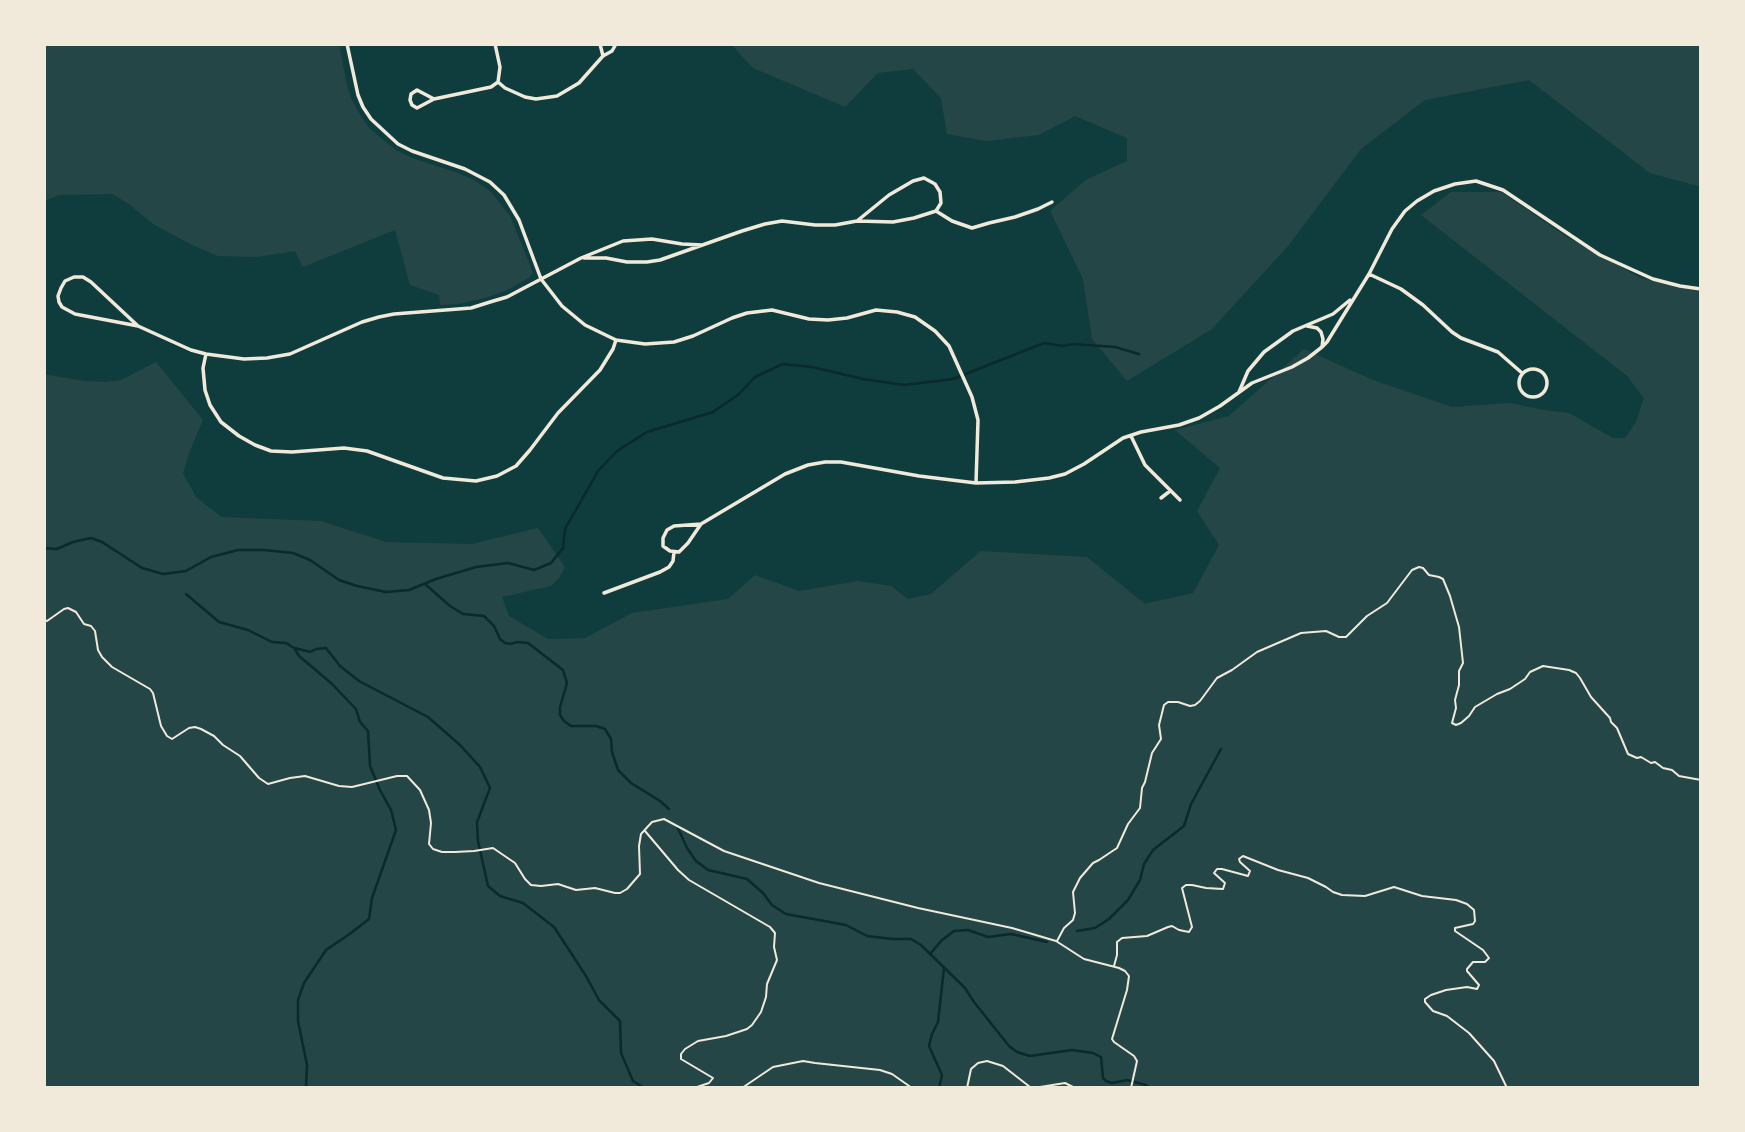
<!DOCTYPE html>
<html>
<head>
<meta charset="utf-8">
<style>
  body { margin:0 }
  #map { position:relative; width:1745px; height:1132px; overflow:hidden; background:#0f3d3e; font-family:Jost,sans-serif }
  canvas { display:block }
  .frame { position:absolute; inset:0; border:46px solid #f1e9da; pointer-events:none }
</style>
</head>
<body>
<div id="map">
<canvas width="1745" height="1132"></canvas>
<div class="frame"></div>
</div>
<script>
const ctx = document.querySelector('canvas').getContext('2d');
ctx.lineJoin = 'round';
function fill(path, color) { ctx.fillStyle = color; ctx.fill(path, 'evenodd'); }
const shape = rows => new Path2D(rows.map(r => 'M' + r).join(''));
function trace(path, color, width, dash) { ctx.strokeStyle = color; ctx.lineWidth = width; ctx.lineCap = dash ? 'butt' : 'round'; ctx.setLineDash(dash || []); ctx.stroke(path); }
fill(shape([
  [44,44,339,44,347,85,351,98,359,113,370,129,396,150,412,158,458,173,474,180,491,192,510,216,532,270,532,274,529,278,505,291,485,298,459,304,440,305,439,295,410,285,395,230,303,267,295,251,257,257,218,256,192,245,153,224,129,204,112,194,59,195,44,201],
  [731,44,1701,44,1701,187,1650,173,1529,80,1425,100,1361,149,1288,246,1212,329,1127,381,1092,339,1083,279,1050,211,1087,179,1127,161,1127,138,1075,116,1039,135,986,141,947,134,941,98,913,69,878,73,845,107,753,68],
  [1451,192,1501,192,1567,237,1640,278,1701,289,1701,1088,44,1088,44,374,84,381,105,382,121,380,156,362,203,420,189,453,183,473,196,497,221,517,321,521,386,542,472,544,538,528,565,567,559,578,551,586,502,597,509,616,548,639,585,638,632,613,728,599,755,575,799,591,858,581,891,586,908,599,931,594,981,551,1087,557,1145,604,1193,593,1219,545,1197,511,1220,468,1175,430,1229,416,1304,349,1373,380,1452,407,1510,403,1544,410,1569,413,1613,438,1625,438,1636,422,1644,398,1627,376,1421,215]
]), '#244646');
trace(shape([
  [44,548,57,549,73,542,91,538,102,542,142,568,163,574,186,571,211,557,238,550,264,550,293,553,310,560,339,580,357,586,386,592,409,590,436,579,476,567,508,563,534,570,551,563,563,548,565,529,577,508,598,471,617,451,647,432,713,412,738,395,755,377,783,364,812,367,863,379,904,385,953,379,1044,343,1063,346,1073,344,1115,347,1139,354],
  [425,584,450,606,463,614,484,616,494,626,500,639,505,643,510,644,518,642,528,643,563,670,567,683,560,707,560,715,564,721,571,726,596,726,605,729,611,739,612,752,618,770,631,783,660,801,669,809],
  [186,594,219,622,248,630,272,642,286,643,294,648,299,656,331,683,356,709,360,722,368,731,370,766,380,790,391,810,396,830,372,898,369,919,351,933,326,950,304,983,298,1000,298,1021,307,1065,306,1088],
  [295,648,310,652,316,649,326,648,340,666,359,681,428,717,460,745,480,767,490,788,477,822,478,841,488,886,500,896,523,903,554,927,586,976,599,1000,620,1021,621,1053,633,1081,644,1088],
  [677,826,687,848,696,861,708,870,747,879,763,893,772,905,786,914,846,925,867,936,892,939,911,939,921,945,965,988,974,1002,1009,1046,1017,1052,1030,1056,1072,1050,1093,1053,1101,1057,1103,1078,1106,1081,1112,1083,1127,1080,1146,1085,1150,1088],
  [1077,931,1095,928,1109,919,1128,900,1140,880,1144,864,1153,850,1184,826,1191,804,1221,749],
  [930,954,942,940,954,931,968,930,988,937,1011,934,1047,942],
  [939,1088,942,1075,929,1046,932,1034,938,1022,944,968]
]), '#0a2a2b', 2.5);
trace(shape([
  [44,620,47,621,64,609,68,608,76,612,84,624,91,626,95,631,98,650,102,657,112,667,150,689,153,693,161,726,167,736,172,739,189,728,195,727,201,729,214,736,223,745,240,756,259,778,268,784,290,778,305,776,339,786,352,787,397,776,407,776,420,790,429,810,431,823,429,844,433,849,442,852,455,852,474,851,493,848,515,863,525,879,531,885,541,886,558,884,576,890,595,888,615,893,620,893,627,889,640,874,639,846,641,834,652,822,664,819,724,851,819,883,918,908,1012,928,1056,941,1084,959,1119,968,1125,971,1129,976,1127,990,1112,1039,1114,1042,1134,1056,1137,1061,1131,1088],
  [645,831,678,870,689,880,770,927,775,933,774,947,777,960,767,984,766,997,761,1012,752,1025,747,1029,726,1036,698,1041,685,1049,681,1054,681,1059,713,1078,709,1083,694,1088],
  [1057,941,1064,928,1073,920,1075,913,1073,892,1080,878,1093,863,1099,860,1117,848,1128,824,1140,808,1142,788,1145,782,1152,753,1161,739,1159,725,1164,705,1168,702,1178,702,1190,706,1195,705,1200,701,1217,678,1232,670,1257,652,1301,633,1326,631,1339,637,1346,637,1367,616,1387,603,1412,570,1419,567,1423,568,1429,575,1439,577,1443,579,1450,596,1459,627,1463,663,1459,671,1459,685,1455,700,1456,708,1452,723,1456,725,1461,723,1469,716,1475,707,1497,694,1510,689,1525,679,1530,672,1543,666,1569,670,1576,673,1580,678,1591,697,1610,718,1611,722,1617,728,1628,754,1637,758,1641,757,1651,763,1655,762,1663,768,1672,770,1679,776,1701,780],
  [1114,966,1117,955,1117,942,1122,938,1147,936,1168,927,1172,926,1179,930,1189,932,1192,927,1182,888,1186,885,1192,885,1206,888,1223,889,1225,883,1214,873,1217,869,1222,869,1248,876,1250,871,1240,862,1239,859,1243,856,1278,870,1308,878,1326,887,1333,892,1342,895,1365,896,1394,887,1422,896,1456,900,1467,904,1474,910,1475,921,1473,924,1455,928,1455,931,1483,950,1489,958,1485,962,1473,962,1467,969,1467,971,1479,985,1477,989,1467,987,1446,990,1431,995,1425,999,1425,1002,1433,1011,1447,1016,1469,1033,1494,1061,1507,1088],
  [742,1088,773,1067,803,1061,815,1063,880,1070,892,1074,912,1088],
  [967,1088,971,1069,978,1063,987,1061,1003,1066,1030,1087,1040,1087,1065,1083,1075,1088]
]), '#f1e9da', 2);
trace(shape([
  [347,44,358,95,363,107,371,119,398,144,412,151,465,169,490,182,504,195,519,220,541,279,562,306,585,325,616,340,645,344,674,342,693,336,732,318,747,313,772,310,809,319,828,320,847,318,876,310,897,312,915,317,935,331,949,346,972,397,978,420,976,483],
  [495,44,500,67,498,82],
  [600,44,603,56],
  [498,82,505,88,525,97,536,99,557,96,579,83,603,56,612,51,616,44],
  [434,99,417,90,411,94,410,100,412,105,417,108,434,99,491,87,498,82],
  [936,211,952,221,972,228,989,223,1015,217,1038,209,1052,202],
  [584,258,606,258,627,262,647,262,660,260,742,231,765,224,782,221,815,225,835,225,857,221,893,222,914,218,936,211,941,203,940,192,935,184,924,178,913,181,889,195,857,221],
  [1369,274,1401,289,1423,305,1452,332,1461,338,1498,352,1522,373],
  [138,326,91,282,83,277,74,277,65,281,61,288,58,296,59,302,62,307,75,314,138,326,191,350,206,354,244,359,267,358,290,354,362,322,379,317,394,314,471,308,490,302,507,297,581,258,623,241,652,239,682,244,702,245],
  [1307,326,1317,328,1321,332,1323,339,1322,347],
  [206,354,203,368,205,390,210,405,221,422,239,436,255,445,271,451,292,452,344,448,367,451,443,478,476,481,497,476,516,466,530,450,558,413,600,370,613,349,616,340],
  '1519 383a14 14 0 1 1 28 0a14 14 0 1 1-28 0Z',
  [1239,392,1248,371,1264,352,1293,331,1333,314,1350,300],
  [1131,436,1145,465,1180,500],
  [1161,498,1170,491],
  [701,524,688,543,679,552,670,551,663,546,663,538,667,530,674,526,701,524,785,474,808,465,825,462,841,462,919,476,976,483,1015,482,1049,478,1065,474,1084,464,1123,438,1141,432,1179,425,1199,418,1220,406,1252,383,1292,367,1308,358,1322,347,1327,342,1369,274,1392,229,1405,211,1417,201,1434,191,1455,184,1476,181,1503,190,1600,255,1653,279,1680,286,1701,289],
  [604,593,660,572,669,567,673,561,674,552]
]), '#f1e9da', 3.5);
</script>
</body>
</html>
